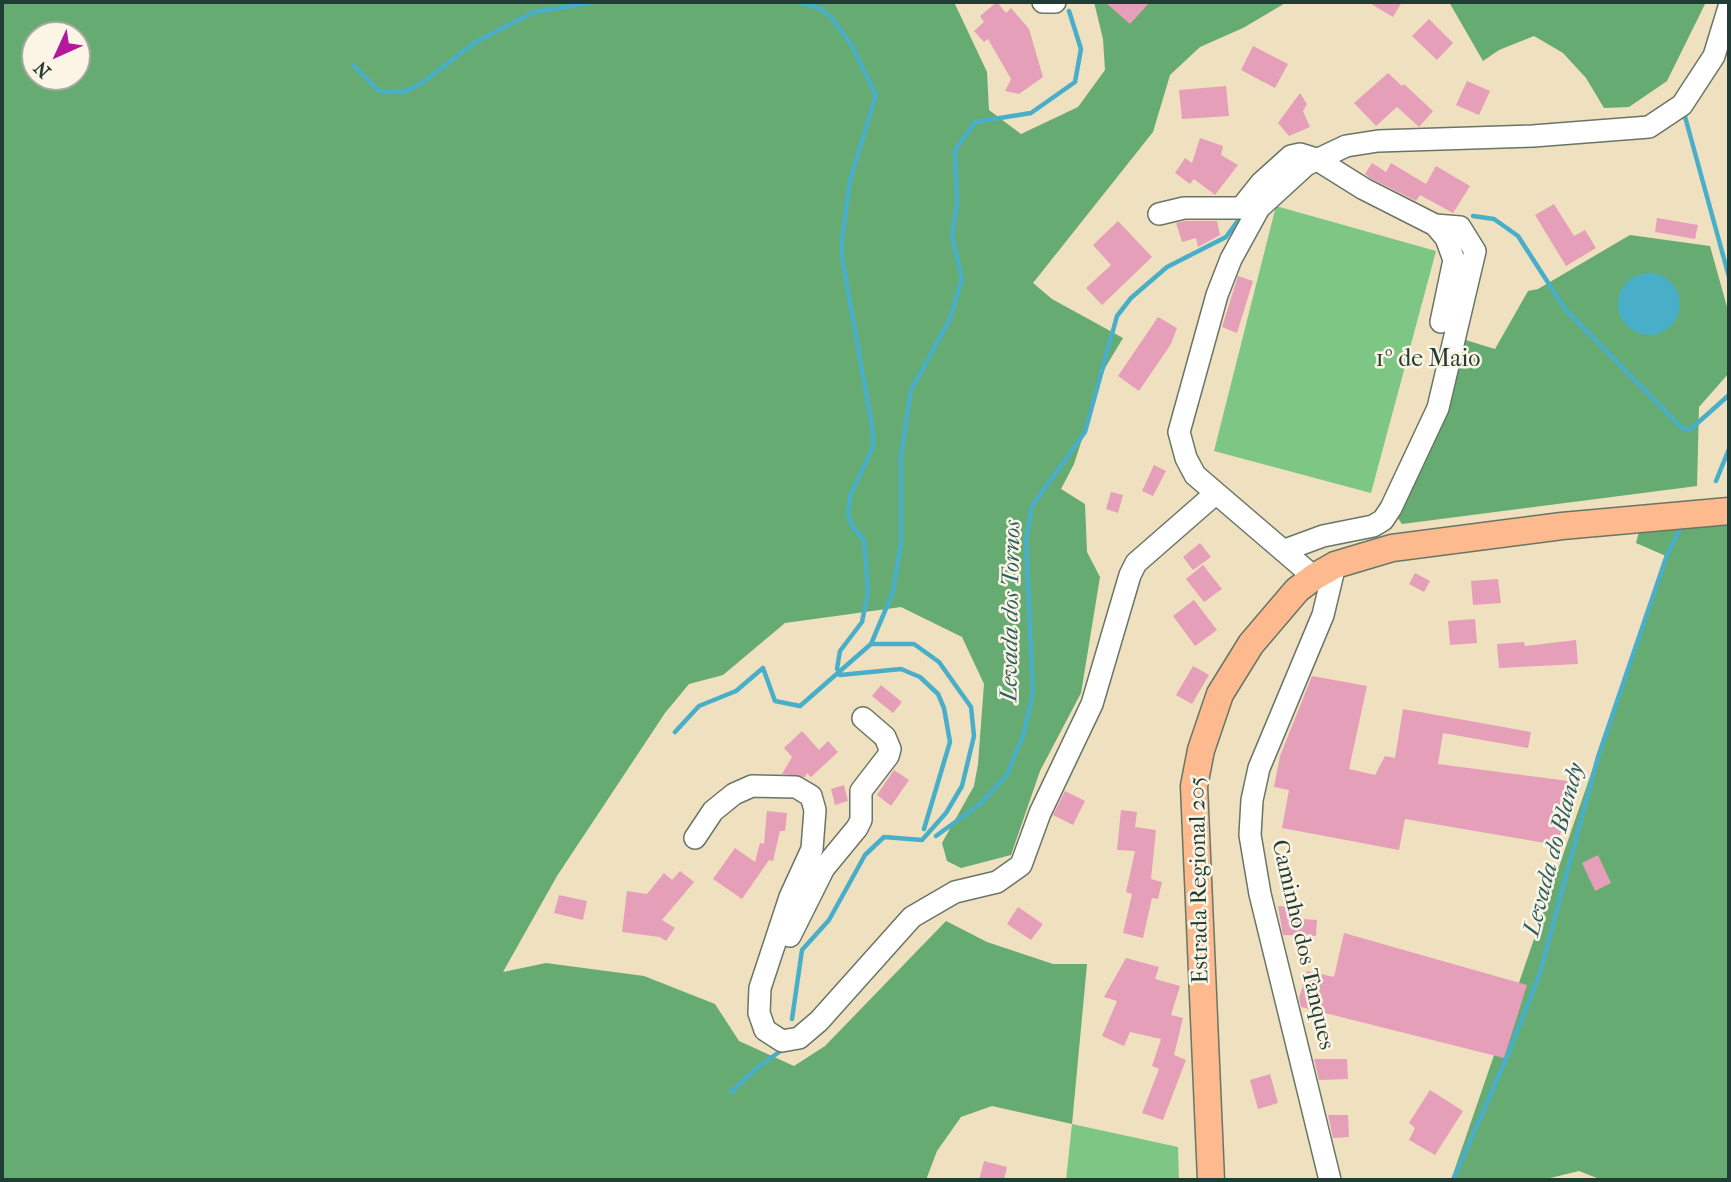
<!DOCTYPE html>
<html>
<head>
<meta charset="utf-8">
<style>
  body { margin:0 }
  #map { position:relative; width:1731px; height:1182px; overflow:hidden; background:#efe0c0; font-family:"IM FELL French Canon",serif }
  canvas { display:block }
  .frame { position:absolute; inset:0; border:4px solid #1f3d34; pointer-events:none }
  .north { position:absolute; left:21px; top:21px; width:70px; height:70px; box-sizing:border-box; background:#fcf5e5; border:2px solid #a4ab9e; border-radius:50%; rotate:225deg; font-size:19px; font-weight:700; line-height:28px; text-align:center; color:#1f3d34 }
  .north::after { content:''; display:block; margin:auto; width:24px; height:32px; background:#b5179e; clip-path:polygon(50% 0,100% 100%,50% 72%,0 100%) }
</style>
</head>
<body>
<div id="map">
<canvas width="1731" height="1182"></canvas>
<div class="frame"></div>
<div class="north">N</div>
</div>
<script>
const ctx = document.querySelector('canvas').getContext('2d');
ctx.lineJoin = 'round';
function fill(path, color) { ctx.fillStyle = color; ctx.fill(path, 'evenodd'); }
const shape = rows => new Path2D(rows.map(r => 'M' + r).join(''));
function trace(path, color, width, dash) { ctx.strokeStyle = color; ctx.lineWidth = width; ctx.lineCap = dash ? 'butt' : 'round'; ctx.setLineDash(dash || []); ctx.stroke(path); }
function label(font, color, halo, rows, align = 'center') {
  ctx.font = font + ' "IM FELL French Canon",serif'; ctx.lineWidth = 5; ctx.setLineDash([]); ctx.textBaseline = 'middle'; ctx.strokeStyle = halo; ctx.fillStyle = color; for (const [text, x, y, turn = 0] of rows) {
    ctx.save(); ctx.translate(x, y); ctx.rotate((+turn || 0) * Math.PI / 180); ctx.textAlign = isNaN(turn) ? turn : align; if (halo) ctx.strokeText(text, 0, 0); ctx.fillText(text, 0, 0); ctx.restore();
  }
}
fill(shape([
  [1276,206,1436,251,1371,493,1214,451],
  [1072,1124,1178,1147,1179,1180,1066,1180]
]), '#7dc683');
fill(shape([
  [2,2,954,2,987,72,989,110,1021,134,1078,107,1105,70,1103,39,1094,2,1287,2,1243,28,1200,47,1170,75,1153,132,1033,283,1052,299,1123,338,1105,368,1074,464,1061,489,1085,504,1087,552,1100,577,1081,693,1040,771,1011,855,961,868,947,861,942,843,974,786,978,764,984,684,962,637,901,607,785,623,723,675,689,684,665,713,557,876,503,972,546,963,644,976,715,1004,739,1041,794,1066,825,1046,946,921,987,942,1053,964,1087,964,1072,1124,992,1106,961,1117,937,1151,926,1180,2,1180],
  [35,35,77,35,77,77,35,77],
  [1449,2,1706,2,1667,81,1629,107,1604,108,1586,78,1563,53,1534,36,1499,50,1483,61],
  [1630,235,1710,246,1729,314,1729,373,1699,407,1697,486,1402,524,1395,514,1459,338,1495,349,1528,291,1538,289],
  [1729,523,1729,1180,1602,1180,1579,1171,1542,1180,1451,1180,1666,556,1636,543,1641,524]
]), '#66ab71');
fill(shape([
  '1618 304a31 31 0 1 1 62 0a31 31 0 1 1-62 0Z'
]), '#49afc9');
trace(shape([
  [797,2,819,8,831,17,852,46,876,95,850,180,842,239,842,257,873,432,873,447,851,494,848,513,852,526,864,540,868,592,862,622,840,651,837,669],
  [354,66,379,91,404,92,422,83,474,43,534,12,595,2],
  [1684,113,1729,277],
  [1473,216,1494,219,1518,236,1565,309,1684,430,1692,428,1729,395],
  [1716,481,1729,449],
  [840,675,901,669,920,677,938,694,944,708,950,742,924,829],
  [675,732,699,706,736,691,763,668,775,701,800,706,871,644,893,592,901,543,901,455,911,390,950,319,962,279,952,236,957,203,955,150,975,122,1031,113,1075,82,1081,49,1069,11],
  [936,836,980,804,1007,775,1024,733,1033,693,1026,540,1032,506,1085,432,1117,316,1131,298,1167,267,1226,237,1242,215],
  [792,1019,802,950,829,920,865,855,884,837,922,840,946,813,962,786,974,736,971,707,939,662,914,644,871,644],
  [731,1092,758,1067,782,1050],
  [1453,1180,1507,1057,1540,973,1598,757,1667,555,1682,526]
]), '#49afc9', 4.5);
fill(shape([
  [997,2,1006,13,1011,8,1029,29,1043,77,1019,94,1005,91,1011,79,988,39,984,42,974,31,984,22,980,16],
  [1105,2,1150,2,1130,24],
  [1368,2,1402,2,1393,17],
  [1429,19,1453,43,1437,60,1412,36],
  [1253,46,1288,64,1275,88,1241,70],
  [1388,73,1402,86,1404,84,1433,111,1419,127,1397,107,1376,126,1354,103],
  [1467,81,1490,91,1479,115,1456,105],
  [1226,86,1229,116,1182,119,1179,90],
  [1300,93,1307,104,1303,111,1310,127,1289,136,1278,123],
  [1200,138,1223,146,1221,155,1238,165,1215,195,1194,179,1190,184,1175,173,1185,158,1192,163],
  [1372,163,1386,172,1391,163,1426,184,1436,166,1470,186,1453,213,1420,195,1416,201,1370,178,1365,174],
  [1554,204,1574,236,1585,230,1596,248,1566,266,1535,215],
  [1657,218,1698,225,1695,239,1655,232],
  [1118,221,1152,257,1102,305,1086,288,1111,265,1093,245],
  [1186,221,1217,221,1220,235,1198,247,1196,238,1182,242,1176,223],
  [1238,276,1253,281,1237,333,1222,327],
  [1158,317,1177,328,1171,344,1139,391,1118,376],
  [1154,465,1166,471,1153,496,1142,491],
  [1111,492,1123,495,1118,513,1106,509],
  [1200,543,1211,557,1193,570,1183,557],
  [1203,565,1222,589,1204,602,1186,579],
  [1415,573,1430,581,1424,592,1409,584],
  [1498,579,1501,603,1473,605,1471,581],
  [1194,600,1217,630,1195,646,1173,616],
  [1475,619,1477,643,1450,645,1448,621],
  [1576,640,1578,664,1499,668,1497,644,1524,642,1525,646],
  [1193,666,1209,675,1192,704,1176,695],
  [1312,676,1367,686,1349,769,1375,775,1385,756,1395,758,1403,709,1531,732,1528,748,1443,733,1438,764,1576,782,1557,845,1405,819,1399,850,1282,828,1289,790,1274,787,1280,756],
  [881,685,902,702,893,713,872,696],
  [802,731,819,750,828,741,838,752,811,777,807,773,805,777,782,774,792,757,784,748],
  [894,770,909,780,891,806,877,795],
  [844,785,848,801,835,805,831,789],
  [1065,791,1085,801,1073,825,1053,815],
  [1121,810,1137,812,1135,827,1156,830,1151,879,1162,882,1158,899,1152,898,1143,938,1123,933,1132,894,1126,892,1135,851,1117,850],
  [767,811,787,813,785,831,780,831,773,861,769,860,742,899,713,879,735,848,755,862,760,843,764,844],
  [1598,855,1611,883,1595,891,1582,863],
  [680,871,694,882,662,920,675,928,666,941,660,937,622,932,627,891,647,894,664,873,672,880],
  [559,895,587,901,583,920,554,913],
  [1278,906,1302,908,1301,919,1317,920,1316,936,1283,935],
  [1018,907,1043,924,1031,940,1007,924],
  [1344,933,1527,985,1504,1058,1301,1007,1299,998,1307,971,1334,977],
  [1126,958,1159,967,1155,979,1180,986,1171,1015,1183,1018,1174,1055,1186,1060,1163,1120,1142,1113,1159,1069,1152,1066,1161,1039,1130,1032,1124,1046,1102,1036,1117,1001,1104,997],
  [1314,1059,1347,1059,1348,1079,1319,1080],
  [1270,1074,1278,1103,1258,1109,1250,1080],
  [1430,1090,1463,1111,1435,1155,1409,1140,1415,1128,1409,1123],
  [1328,1115,1348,1115,1349,1137,1333,1138],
  [984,1161,1007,1167,1004,1180,979,1180]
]), '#e69fb9');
const minor = shape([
  [1043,2,1055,2],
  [1159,214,1184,208,1241,208,1261,183,1291,156,1300,154,1316,159,1364,189,1435,225,1460,227,1475,251,1438,408,1391,508,1383,520,1373,526,1323,536,1285,550],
  [1435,225,1446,238,1454,260,1441,322],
  [1314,577,1195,475,1186,458,1179,432,1217,295,1231,259,1259,208,1306,165,1346,146,1378,141,1533,136,1649,127,1682,105,1714,56,1729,7],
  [695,838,713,811,734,794,752,786,796,787,811,796,815,810,812,849,790,897,760,988,759,1013,765,1030,782,1041,799,1038,819,1021,912,917,955,892,997,882,1021,865,1040,813,1092,704,1130,575,1136,563,1215,494],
  [790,936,824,868,857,828,861,820,861,791,888,756,890,749,885,737,863,718],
  [1330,1180,1260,894,1250,835,1252,800,1259,768,1323,615,1335,565]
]);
const major = shape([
  [1211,1180,1194,786,1201,750,1220,694,1251,644,1297,590,1314,577,1335,565,1392,548,1562,526,1729,511]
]);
trace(minor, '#687665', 24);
trace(major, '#687665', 29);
trace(minor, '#fff', 21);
trace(major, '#fcba8e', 26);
label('23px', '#1f3d34', '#fcf5e5', [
  ["Estrada Regional 205",1200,880,-91],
  ["Caminho dos Tanques",1302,945,77]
]);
label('24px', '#1f3d34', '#fcf5e5', [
  ["1º de Maio",1428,360]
]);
label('italic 24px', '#2c5f61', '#fcf5e5', [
  ["Levada dos Tornos",1012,611,-89],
  ["Levada do Blandy",1555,850,-75]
]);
</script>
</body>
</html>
